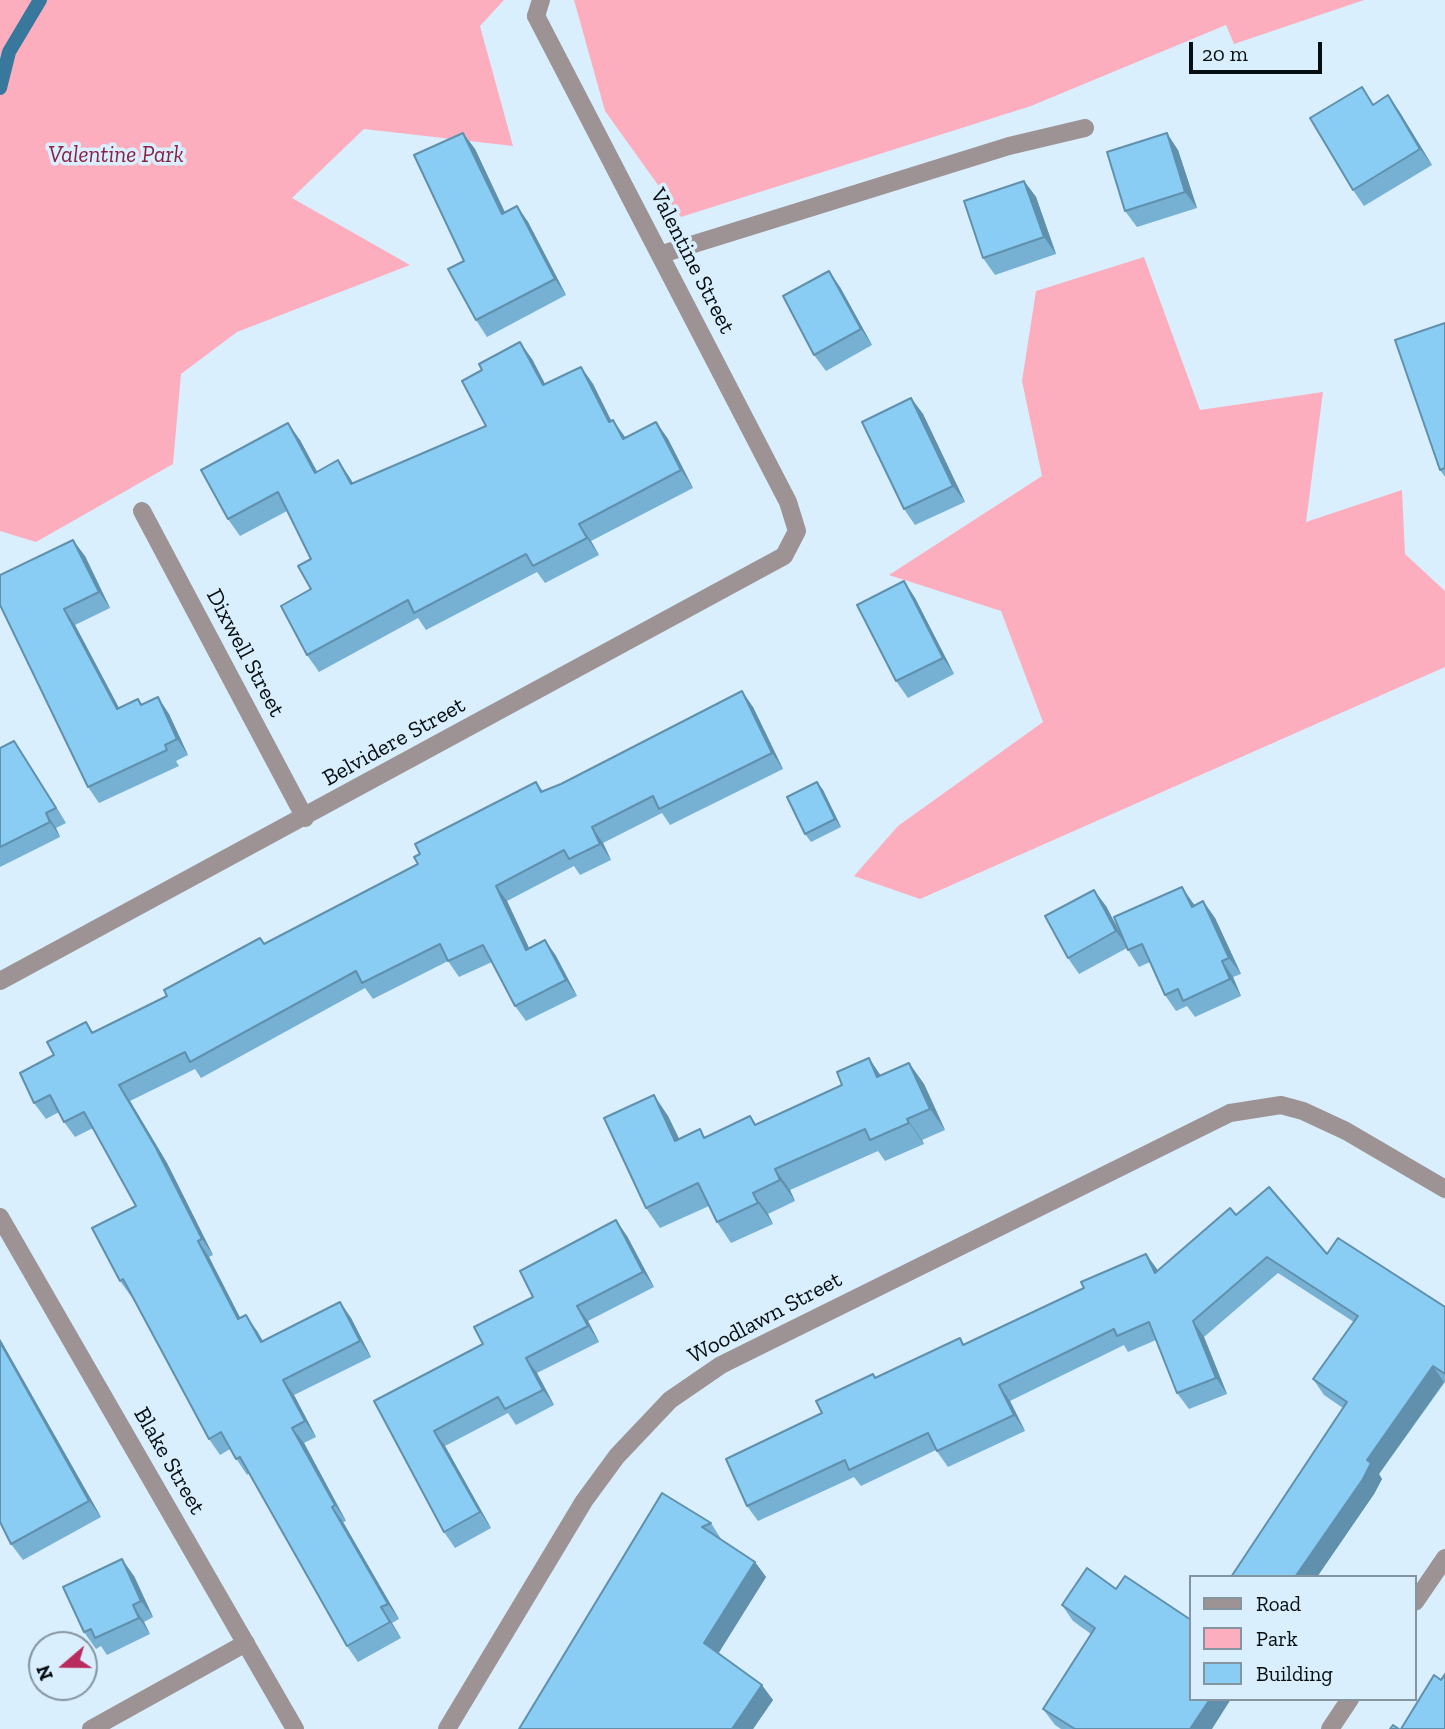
<!DOCTYPE html>
<html>
<head>
<meta charset="utf-8">
<style>
  body { margin:0 }
  #map { position:relative; width:1445px; height:1729px; overflow:hidden; background:#d9effd; font-family:"Zilla Slab",serif }
  canvas { display:block }
  .legend { position:absolute; left:1189px; top:1575px; width:228px; height:126px; box-sizing:border-box; background:#d9effd; border:2px solid #85959f; margin:0; padding:9px 12px; list-style:none; font-size:21px; color:#070e12 }
  .legend li { display:flex; align-items:center; gap:14px; height:35px }
  .legend b { width:35px; border:2px solid #85959f }
  .north { position:absolute; left:28px; top:1631px; width:70px; height:70px; box-sizing:border-box; background:#d9effd; border:2px solid #85959f; border-radius:50%; rotate:250deg; font-size:19px; font-weight:700; line-height:28px; text-align:center; color:#070e12 }
  .north::after { content:''; display:block; margin:auto; width:24px; height:32px; background:#b92b5d; clip-path:polygon(50% 0,100% 100%,50% 72%,0 100%) }
  .scale { position:absolute; left:1189px; top:42px; width:133px; height:32px; box-sizing:border-box; border:4px solid #070e12; border-top:0; padding-left:9px; font-size:21px; line-height:24px; white-space:nowrap; color:#070e12; -webkit-text-stroke:5px #d9effd; paint-order:stroke }
</style>
</head>
<body>
<div id="map">
<canvas width="1445" height="1729"></canvas>
<ul class="legend">
<li><b style="height:9px;background:#9d9294"></b>Road</li>
<li><b style="height:19px;background:#fcaebf"></b>Park</li>
<li><b style="height:19px;background:#89cdf5"></b>Building</li>
</ul>
<div class="north">N</div>
<div class="scale">20 m</div>
</div>
<script>
const ctx = document.querySelector('canvas').getContext('2d');
ctx.lineJoin = 'round';
function fill(path, color) { ctx.fillStyle = color; ctx.fill(path, 'evenodd'); }
const shape = rows => new Path2D(rows.map(r => 'M' + r).join(''));
function trace(path, color, width, dash) { ctx.strokeStyle = color; ctx.lineWidth = width; ctx.lineCap = dash ? 'butt' : 'round'; ctx.setLineDash(dash || []); ctx.stroke(path); }
function label(font, color, halo, rows, align = 'center') {
  ctx.font = font + ' "Zilla Slab",serif'; ctx.lineWidth = 7; ctx.setLineDash([]); ctx.textBaseline = 'middle'; ctx.strokeStyle = halo; ctx.fillStyle = color; for (const [text, x, y, turn = 0] of rows) {
    ctx.save(); ctx.translate(x, y); ctx.rotate((+turn || 0) * Math.PI / 180); ctx.textAlign = isNaN(turn) ? turn : align; if (halo) ctx.strokeText(text, 0, 0); ctx.fillText(text, 0, 0); ctx.restore();
  }
}
fill(shape([
  [0,0,504,0,480,26,513,146,364,129,292,198,410,265,237,332,181,374,173,464,36,542,0,531],
  [574,0,1364,0,1234,44,1226,25,1031,106,681,217,605,111],
  [1144,257,1200,410,1323,392,1306,522,1402,490,1405,554,1445,591,1445,667,920,899,854,876,898,826,1043,722,1001,611,889,575,1042,476,1022,381,1036,291]
]), '#fcaebf');
trace(shape([
  [0,88,9,52,40,0]
]), '#37789c', 14);
trace(shape([
  [536,16,541,0],
  [662,254,1009,146,1085,128]
]), '#9d9294', 18);
trace(shape([
  [142,511,305,818],
  [0,981,784,556,797,531,788,502,536,16],
  [0,1217,295,1729],
  [1415,1602,1445,1558],
  [91,1729,246,1643],
  [447,1729,584,1501,617,1456,670,1400,721,1365,1230,1113,1281,1105,1303,1111,1346,1131,1445,1189],
  [1330,1729,1350,1699]
]), '#9d9294', 18);
fill(shape([
  [1374,104,1399,111,1432,165,1364,206,1353,190],
  [463,133,475,149,505,212,517,206,528,222,566,295,487,337,476,320,464,261],
  [1178,150,1197,208,1137,227,1125,211],
  [1024,181,1036,197,1056,254,995,275,983,258],
  [840,287,872,345,826,371,814,355],
  [1445,323,1445,477,1440,470],
  [532,359,545,384,581,367,593,384,611,421,626,438,656,422,668,439,693,488,591,541,599,555,545,583,537,572,426,630,418,618,319,672,307,655,311,589,311,559,287,511,240,536,228,519,300,440,317,472,338,460,353,483,486,426],
  [911,398,923,414,965,502,915,525,904,509],
  [85,556,110,608,75,625,119,708,138,699,142,704,169,714,188,755,176,761,179,766,99,803,88,787,0,605],
  [904,581,915,598,954,674,908,698,896,681],
  [753,707,783,769,670,825,662,813,603,843,611,860,580,875,574,866,507,901,529,948,545,940,556,956,577,996,526,1021,515,1006,492,962,459,977,448,961,373,999,365,988,201,1078,195,1069,130,1101,167,1163,213,1255,209,1257,240,1318,257,1331,263,1341,340,1302,351,1318,371,1357,294,1395,316,1437,304,1443,346,1521,343,1522,399,1619,392,1623,401,1638,358,1662,347,1646,249,1473,247,1475,230,1449,220,1455,209,1439,132,1295,131,1296,120,1281,136,1206,93,1128,75,1137,64,1122,59,1112,46,1119,34,1103,86,1022,93,1032,167,996,418,864,420,854,536,782,543,791],
  [0,748,24,756,66,823,56,828,60,837,0,867],
  [817,782,823,790,841,827,811,842,805,834],
  [1203,901,1215,918,1241,974,1233,977,1241,996,1195,1017,1187,1006,1176,1011,1165,995,1150,962,1139,967,1127,948,1079,974,1068,958,1106,906,1124,941,1193,903,1195,905],
  [909,1063,924,1084,945,1130,922,1140,924,1144,885,1161,878,1151,790,1190,795,1201,768,1214,773,1224,731,1243,717,1222,709,1206,660,1228,646,1208,668,1116,679,1139,706,1137,750,1116,756,1125,881,1075],
  [1236,1215,1327,1254,1445,1307,1445,1382,1379,1474,1382,1479,1374,1494,1317,1577,1231,1577,1343,1408,1324,1395,1313,1379,1354,1322,1278,1273,1204,1337,1227,1394,1189,1409,1177,1393,1156,1340,1128,1352,1124,1345,1010,1401,1025,1431,948,1467,936,1450,861,1486,854,1477,758,1521,747,1506,822,1413,873,1374,876,1378,960,1338,964,1345,1158,1270],
  [627,1236,654,1287,588,1321,599,1342,537,1373,554,1405,516,1425,508,1413,445,1446,491,1528,455,1548,444,1532,374,1401,483,1344,533,1297],
  [0,1339,101,1517,23,1560,11,1544,0,1522],
  [662,1493,711,1523,721,1539,720,1539,755,1562,766,1577,718,1653,773,1700,753,1729,519,1729],
  [134,1576,153,1617,144,1622,150,1634,107,1655,101,1646,96,1649,84,1632],
  [1116,1589,1212,1729,1061,1729,1055,1725,1043,1709,1091,1634,1073,1621,1062,1605]
]), '#76b0d3');
fill(shape([
  [1388,95,1399,111,1432,165,1420,149],
  [463,133,475,149,513,230,502,214],
  [1167,133,1178,150,1197,208,1185,192],
  [1024,181,1036,197,1056,254,1044,237],
  [517,206,528,222,566,295,555,279],
  [829,271,840,287,872,345,861,329],
  [520,342,532,359,555,403,543,385],
  [581,367,593,384,621,440,609,422],
  [911,398,923,414,965,502,953,486],
  [613,420,625,437,635,456,623,439],
  [656,422,668,439,693,488,681,470],
  [288,423,300,440,327,490,315,473],
  [338,460,350,478,363,501,351,484],
  [579,524,591,541,599,555,587,538],
  [73,540,85,556,110,608,99,592],
  [904,581,915,598,954,674,943,658],
  [64,609,75,625,128,725,117,709],
  [742,691,753,707,783,769,772,753],
  [158,697,169,714,188,755,177,739],
  [14,741,24,756,66,823,56,808],
  [817,782,823,790,841,827,835,819],
  [46,813,56,828,60,837,50,822],
  [592,827,603,843,611,860,600,844],
  [496,886,507,901,537,965,526,950],
  [1182,887,1193,903,1203,923,1192,907],
  [1094,890,1106,906,1128,948,1116,931],
  [1203,901,1215,918,1241,974,1229,958],
  [545,940,556,956,577,996,566,980],
  [1222,961,1233,977,1241,996,1230,979],
  [869,1058,883,1079,877,1077],
  [909,1063,924,1084,945,1130,930,1109],
  [119,1085,130,1101,167,1163,213,1255,202,1239],
  [654,1095,668,1116,690,1161,675,1141],
  [907,1119,922,1140,924,1144,909,1123],
  [775,1169,790,1190,795,1201,780,1180],
  [753,1193,768,1214,773,1224,758,1203],
  [616,1220,627,1236,654,1287,643,1272],
  [198,1241,209,1257,249,1335,238,1319],
  [1146,1254,1157,1269,1166,1289,1155,1273],
  [340,1302,351,1318,371,1357,360,1341],
  [577,1306,588,1321,599,1342,588,1326],
  [246,1315,257,1331,272,1358,261,1342],
  [1193,1321,1204,1337,1227,1394,1216,1378],
  [0,1339,101,1517,89,1501,0,1342],
  [526,1358,537,1373,554,1405,543,1390],
  [1433,1366,1444,1382,1379,1474,1382,1479,1374,1494,1317,1577,1295,1577,1367,1460],
  [283,1380,294,1395,316,1437,305,1421],
  [999,1385,1010,1401,1025,1431,1014,1415],
  [292,1428,304,1443,346,1521,335,1505],
  [434,1431,445,1446,491,1528,480,1512],
  [332,1507,343,1522,399,1619,388,1604],
  [122,1559,134,1576,153,1617,141,1601],
  [755,1562,766,1577,715,1659,704,1643],
  [133,1605,144,1622,150,1634,139,1618],
  [381,1607,392,1623,401,1638,390,1622],
  [762,1685,773,1700,753,1729,732,1729],
  [1210,1699,1231,1699,1212,1729,1190,1729]
]), '#6090ac');
const building = shape([
  [1362,87,1373,105,1388,95,1420,149,1353,190,1310,118,1362,87],
  [463,133,502,214,517,206,555,279,476,320,448,269,464,261,414,155,463,133],
  [1167,133,1185,192,1125,211,1107,152,1167,133],
  [1024,181,1044,237,983,258,964,201,1024,181],
  [829,271,861,329,814,355,783,296,829,271],
  [1445,323,1445,468,1440,470,1395,340,1445,323],
  [520,342,543,385,581,367,609,422,613,420,623,439,656,422,681,470,579,524,587,538,533,566,526,554,414,613,408,600,307,655,281,606,311,589,298,566,311,559,278,492,228,519,201,470,288,423,315,473,338,460,351,484,486,426,462,381,482,370,479,364,520,342],
  [911,398,953,486,904,509,862,422,911,398],
  [73,540,99,592,64,609,117,709,138,699,141,705,158,697,177,739,165,745,167,750,88,787,0,605,0,575,73,540],
  [904,581,943,658,896,681,857,605,904,581],
  [742,691,772,753,659,809,653,796,592,827,600,844,569,859,564,850,496,886,526,950,545,940,566,980,515,1006,483,945,448,961,440,944,362,983,356,971,190,1062,185,1052,119,1085,156,1148,202,1239,198,1241,238,1319,246,1315,261,1342,340,1302,360,1341,283,1380,305,1421,292,1428,335,1505,332,1507,388,1604,381,1607,390,1622,347,1646,240,1457,236,1459,221,1432,209,1439,123,1279,120,1281,92,1228,136,1206,84,1112,64,1122,50,1095,34,1103,20,1073,54,1055,47,1042,86,1022,92,1033,167,996,164,990,260,938,264,944,418,864,414,857,420,854,415,844,536,782,541,792,561,784,742,691],
  [14,741,56,808,46,813,50,822,0,847,0,748,14,741],
  [817,782,835,819,805,834,787,797,817,782],
  [1182,887,1192,907,1203,901,1229,958,1222,961,1230,979,1183,1001,1178,989,1165,995,1142,944,1128,950,1114,917,1182,887],
  [1094,890,1116,931,1068,958,1045,916,1094,890],
  [869,1058,877,1077,909,1063,930,1109,907,1119,909,1123,870,1140,865,1129,775,1169,780,1180,753,1193,758,1203,717,1222,698,1183,646,1208,604,1118,654,1095,675,1141,700,1129,704,1138,750,1116,755,1125,842,1085,837,1072,869,1058],
  [1269,1187,1327,1254,1338,1238,1445,1307,1445,1374,1433,1366,1367,1460,1371,1463,1363,1479,1295,1577,1231,1577,1347,1402,1313,1379,1358,1316,1267,1257,1193,1321,1216,1378,1177,1393,1149,1322,1117,1336,1114,1329,999,1385,1014,1415,937,1451,928,1433,849,1470,845,1460,747,1506,726,1459,822,1413,816,1401,873,1374,875,1378,960,1338,963,1345,1084,1288,1081,1282,1146,1254,1155,1273,1230,1208,1236,1215,1269,1187],
  [616,1220,643,1272,577,1306,588,1326,526,1358,543,1390,505,1409,498,1397,434,1431,480,1512,444,1532,374,1401,483,1344,474,1327,533,1297,520,1271,616,1220],
  [0,1342,89,1501,11,1544,0,1522,0,1342],
  [662,1493,711,1523,702,1527,755,1562,704,1643,762,1685,732,1729,519,1729,662,1493],
  [122,1559,141,1601,133,1605,139,1618,95,1638,91,1629,84,1632,63,1587,122,1559],
  [1087,1568,1116,1589,1125,1576,1191,1620,1191,1699,1210,1699,1190,1729,1075,1729,1043,1709,1095,1628,1062,1605,1087,1568],
  [1445,1674,1445,1729,1401,1729,1434,1675,1441,1680,1445,1674],
  [1393,1725,1399,1729,1390,1729,1393,1725]
]);
fill(building, '#89cdf5');
trace(building, '#6090ac', 2);
label('italic 23px', '#8a2145', '#d9effd', [
  ["Valentine Park",116,155]
]);
label('23px', '#070e12', '#d9effd', [
  ["Valentine Street",692,261,63],
  ["Dixwell Street",245,653,62],
  ["Belvidere Street",394,742,-29],
  ["Woodlawn Street",765,1318,-28],
  ["Blake Street",169,1461,60]
]);
</script>
</body>
</html>
